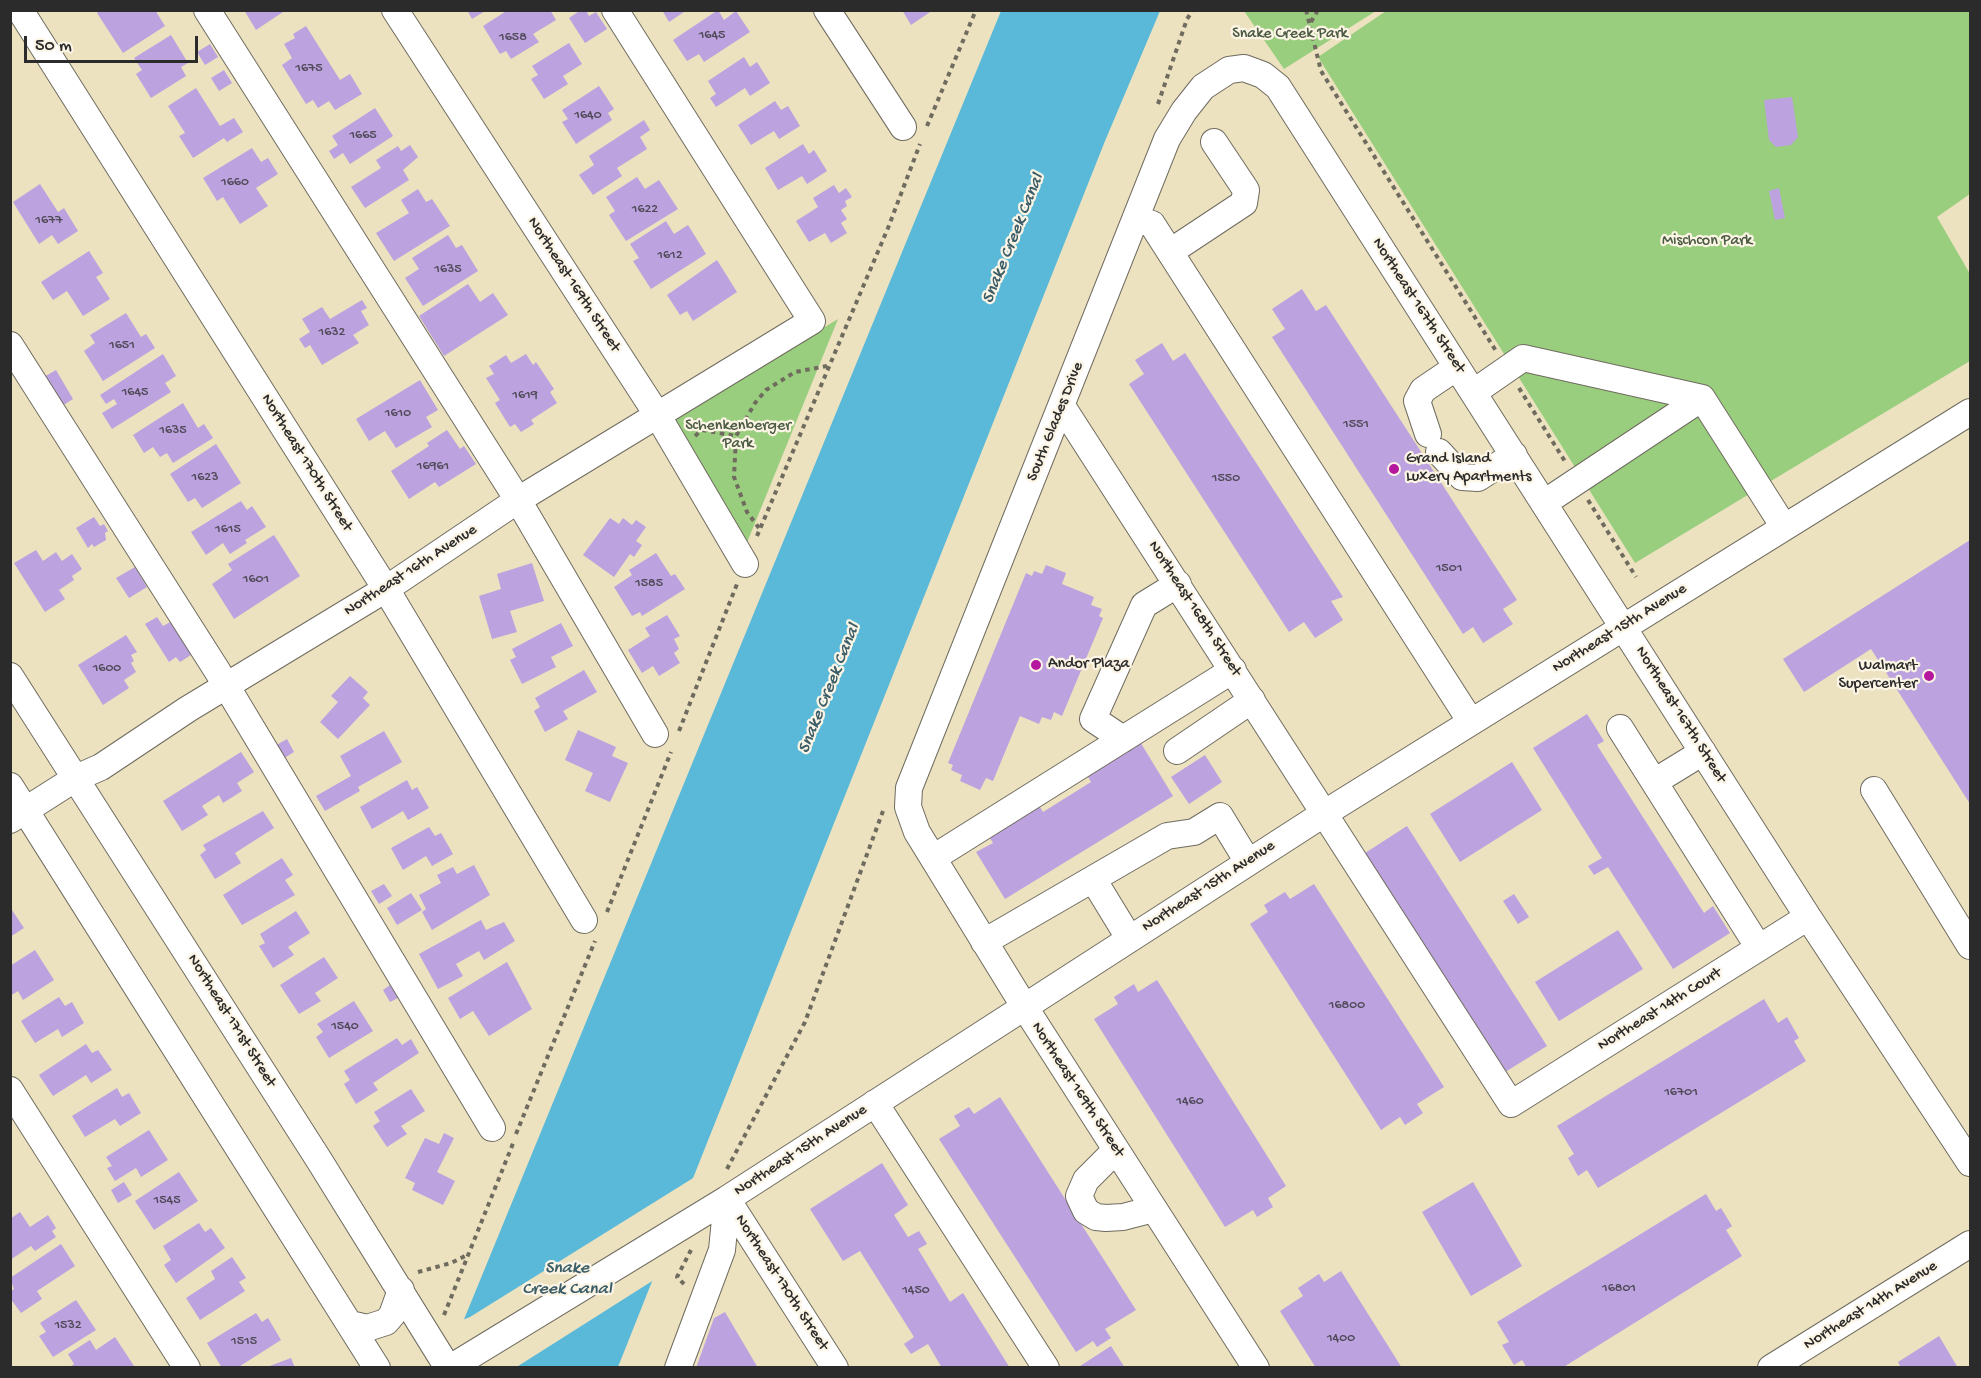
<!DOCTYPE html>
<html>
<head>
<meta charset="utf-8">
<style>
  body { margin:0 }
  #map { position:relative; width:1981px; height:1378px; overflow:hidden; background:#ece2c0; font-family:"Gochi Hand",sans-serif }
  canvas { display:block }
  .frame { position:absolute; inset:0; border:12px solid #2b2b2b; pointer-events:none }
  .scale { position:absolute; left:24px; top:36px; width:174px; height:27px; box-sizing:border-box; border:3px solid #2b2b2b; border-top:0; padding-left:8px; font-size:18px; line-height:21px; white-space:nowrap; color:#2b2b2b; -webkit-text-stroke:4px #fcf5e5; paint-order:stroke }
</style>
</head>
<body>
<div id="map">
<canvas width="1981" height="1378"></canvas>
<div class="frame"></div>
<div class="scale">50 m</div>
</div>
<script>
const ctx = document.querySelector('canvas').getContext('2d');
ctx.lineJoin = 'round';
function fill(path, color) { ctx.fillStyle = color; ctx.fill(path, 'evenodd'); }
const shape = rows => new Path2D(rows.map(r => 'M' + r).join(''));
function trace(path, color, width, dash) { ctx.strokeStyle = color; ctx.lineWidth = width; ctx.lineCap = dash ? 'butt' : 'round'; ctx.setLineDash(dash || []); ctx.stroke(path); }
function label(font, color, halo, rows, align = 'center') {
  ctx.font = font + ' "Gochi Hand",sans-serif'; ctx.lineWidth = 4.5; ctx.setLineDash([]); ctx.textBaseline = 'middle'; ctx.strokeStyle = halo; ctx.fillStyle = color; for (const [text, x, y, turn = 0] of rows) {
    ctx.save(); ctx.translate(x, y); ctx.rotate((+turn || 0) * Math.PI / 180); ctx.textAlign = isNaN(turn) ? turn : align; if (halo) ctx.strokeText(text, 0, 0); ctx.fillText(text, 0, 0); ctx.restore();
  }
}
fill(shape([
  [1244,11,1376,11,1284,69],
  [1386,11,1970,11,1970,194,1937,217,1970,274,1970,361,1635,563,1318,57],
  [838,319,746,545,671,420]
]), '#9ace7f');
fill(shape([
  [1001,11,1160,11,1105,141,618,1367,444,1368]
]), '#5ab9d8');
fill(shape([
  [698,1175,657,1278,515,1368,441,1368,460,1321,470,1317]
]), '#ece2c0');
fill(shape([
  [100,10,155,10,165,26,123,53,97,13],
  [244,10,286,10,256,30],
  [467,10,487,10,472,19],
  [508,10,550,10,556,20,533,34,539,42,511,59,506,51,500,54,483,26],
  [581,10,586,10,589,16,596,12,607,29,585,43,569,18],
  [662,10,687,10,669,22],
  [718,10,724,20,736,11,750,32,704,62,699,54,687,61,673,40],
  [902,10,933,10,911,25],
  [306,26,340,80,350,74,362,94,335,110,329,101,318,108,313,100,306,104,282,65,292,58,284,44,295,38,293,34],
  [171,35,188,63,181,67,186,76,151,98,136,74,142,70,134,58],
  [569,43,582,64,563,76,568,84,544,99,531,79,538,75,532,66],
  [210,44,218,57,205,65,197,52],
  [744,57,750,67,757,62,770,83,750,96,745,88,716,107,710,98,716,94,708,81],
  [224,70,232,83,219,91,211,78],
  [599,86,614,109,608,113,612,120,576,144,562,122,568,119,562,110],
  [196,88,220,126,234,118,243,132,227,142,224,138,193,158,179,136,185,133,168,106],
  [1792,97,1798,137,1791,145,1776,147,1769,140,1764,100],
  [775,101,781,110,788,106,800,126,779,139,774,131,751,145,738,125],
  [375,108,393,136,350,164,343,153,334,159,329,151,338,145,332,136],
  [644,120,650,130,640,137,647,149,617,168,622,176,593,195,579,175,594,165,589,156],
  [803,144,809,154,814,150,827,171,807,184,802,176,778,190,765,168],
  [410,145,418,157,403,170,409,180,365,208,351,187,381,168,376,160,398,146,401,151],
  [252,148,261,162,268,158,278,174,256,188,268,206,240,224,223,197,217,201,203,178],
  [637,177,645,189,659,180,678,209,626,241,609,215,615,211,606,197],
  [40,184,58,212,64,208,78,231,58,244,52,235,39,244,13,202],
  [834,185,839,193,846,188,852,197,845,201,847,206,841,210,847,219,841,223,847,233,831,243,825,233,809,242,796,221,818,207,813,198],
  [1779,188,1785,218,1775,220,1769,191],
  [418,189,426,202,432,199,450,226,394,261,376,233,409,213,401,200],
  [666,221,674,234,688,225,706,254,651,289,633,261,639,258,630,244],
  [448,235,456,248,462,245,478,271,423,306,405,278,419,269,412,258],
  [89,251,103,273,96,277,110,299,83,316,67,291,53,300,41,282],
  [717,260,737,292,693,321,687,311,680,315,667,295],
  [468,284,480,302,493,293,508,315,444,356,419,316],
  [1302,289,1316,311,1326,305,1517,600,1503,609,1513,624,1483,643,1473,627,1463,634,1272,337,1285,329,1272,309],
  [362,300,367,308,361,311,369,325,353,335,359,343,322,365,310,345,305,348,299,339,310,332,302,319,322,307,330,319],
  [126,313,141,337,146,334,155,348,103,381,84,351,95,343,90,335],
  [1162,343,1173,361,1185,353,1343,597,1331,601,1343,620,1315,638,1304,622,1289,632,1129,384,1144,374,1135,360],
  [163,354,176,376,165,383,171,392,112,429,102,413,117,404,114,399,106,404,100,395],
  [526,354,533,365,536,362,554,389,550,392,557,403,531,420,534,424,521,432,515,424,510,427,495,403,500,400,486,378,494,374,489,366,506,355,511,363],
  [56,370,73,399,62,406,44,377],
  [420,380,438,410,426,417,432,427,396,448,385,431,369,441,356,419],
  [183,403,198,428,204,424,213,438,173,463,167,453,160,457,153,447,144,453,133,435],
  [447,430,460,449,464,446,476,464,439,487,435,482,409,499,391,471,429,446,427,443],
  [216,444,241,483,202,508,195,498,188,502,170,474],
  [241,501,247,510,252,506,266,527,245,540,247,543,230,554,223,543,206,555,191,532],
  [94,517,100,526,104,524,108,531,105,533,106,540,94,547,92,544,88,548,76,528],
  [610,518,619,524,623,518,632,525,636,520,646,527,636,541,642,545,634,557,630,554,614,577,583,555],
  [274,535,300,576,234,619,212,584,232,570,228,564],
  [1970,540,1970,804,1871,649,1804,692,1783,659],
  [36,550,43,561,56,552,62,561,72,554,82,569,72,576,74,580,59,590,65,599,45,612,14,563],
  [656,553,671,576,675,574,685,589,642,616,640,612,632,616,614,587,632,575,629,570],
  [532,563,544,601,510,611,517,632,492,639,479,596,501,589,497,574],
  [1046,565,1066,573,1062,584,1094,597,1091,605,1102,609,1099,616,1103,618,1062,716,1054,712,1051,720,1042,717,1039,724,1020,716,993,781,986,778,980,790,960,781,962,775,951,770,953,765,948,763,1026,573,1032,576,1034,571,1042,574],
  [135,567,147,587,129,598,116,578],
  [667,615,680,636,674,639,679,649,674,653,680,663,659,676,653,666,642,673,628,650,650,636,645,628],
  [157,617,163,626,174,620,194,653,180,662,176,657,169,662,145,624],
  [561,623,573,646,551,657,556,667,522,684,510,660,516,657,512,649],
  [126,635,137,652,131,655,134,661,131,663,136,672,124,680,129,688,103,705,78,665],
  [584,670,597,692,563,711,568,719,545,732,534,711,540,707,535,698],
  [350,676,368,692,363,698,370,705,338,739,320,722,338,702,331,696],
  [1587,714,1604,741,1597,745,1704,913,1713,906,1730,933,1673,969,1608,867,1594,875,1588,866,1602,858,1533,748],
  [578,730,616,747,612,756,628,763,610,802,585,791,593,773,565,760],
  [384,731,402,762,358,787,360,791,325,811,316,796,351,776,340,756],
  [287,739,294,752,281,760,273,747],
  [1139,740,1173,796,1005,899,976,852,993,843,988,835,1038,804,1043,812,1091,782,1086,773],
  [241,752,254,772,237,783,242,791,223,803,219,795,202,806,208,815,182,831,163,801],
  [1205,755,1222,782,1189,804,1171,777],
  [1512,762,1542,810,1460,862,1430,814],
  [407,780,412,790,417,787,429,808,408,820,403,811,372,829,360,807],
  [263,811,274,828,235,853,241,863,215,879,200,855,206,850,203,845],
  [1407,826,1547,1046,1502,1074,1362,855],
  [429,827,435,836,441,833,453,854,432,866,426,856,403,870,391,848],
  [282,858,293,875,285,880,295,895,242,925,223,895],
  [474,865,490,895,432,930,422,912,426,909,419,895,441,883,437,875,453,867,457,874],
  [384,884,392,896,379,904,371,891],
  [1314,884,1444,1087,1417,1104,1423,1113,1405,1125,1400,1117,1381,1130,1250,924,1268,912,1264,905,1285,892,1290,899],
  [411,893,422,910,397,925,387,908],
  [1514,894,1529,917,1518,924,1503,901],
  [10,907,24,928,10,937],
  [296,911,310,933,288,947,294,955,273,968,259,946,265,943,260,934],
  [481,920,486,930,504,922,515,941,484,960,479,951,456,964,463,976,438,989,419,954],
  [1618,930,1643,969,1559,1021,1535,982],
  [35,950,54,980,23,1000,18,991,10,996,10,966],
  [324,957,338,978,315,993,321,1001,299,1014,280,985],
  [507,962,532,1009,489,1036,473,1011,460,1019,448,998],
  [1157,980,1286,1186,1268,1198,1273,1207,1257,1217,1253,1210,1225,1227,1094,1019,1118,1004,1114,997,1134,984,1138,992],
  [390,985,398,998,390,1002,383,990],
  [59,997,65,1006,72,1002,84,1023,62,1037,58,1029,35,1043,21,1021],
  [1764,999,1778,1023,1787,1017,1799,1038,1794,1041,1806,1061,1598,1188,1587,1170,1578,1176,1568,1158,1574,1154,1557,1126],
  [354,1001,373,1031,329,1058,316,1037,323,1032,317,1024],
  [397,1038,402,1045,411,1039,419,1053,373,1083,378,1090,356,1104,344,1084,350,1080,344,1071],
  [86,1044,92,1053,98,1050,112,1070,91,1083,86,1075,53,1096,39,1075],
  [117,1088,122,1097,129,1093,141,1113,120,1126,115,1119,85,1137,72,1116],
  [411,1089,425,1111,401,1126,407,1134,387,1147,373,1126,380,1121,374,1112],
  [1000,1097,1136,1310,1105,1329,1111,1338,1097,1347,1093,1341,1076,1352,939,1139,960,1126,954,1116,969,1107,974,1114],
  [149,1130,168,1160,141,1177,136,1168,115,1181,107,1168,112,1166,106,1157],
  [444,1133,454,1138,437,1172,455,1181,443,1205,412,1190,415,1183,405,1178,425,1138,439,1144],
  [882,1163,908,1205,894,1215,908,1237,919,1231,927,1244,918,1249,950,1302,963,1293,1010,1368,942,1368,928,1344,911,1354,904,1344,914,1337,860,1251,843,1261,810,1209],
  [179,1172,198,1201,154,1230,135,1201],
  [124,1182,132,1195,118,1203,111,1190],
  [1473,1182,1522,1266,1471,1296,1422,1212],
  [1706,1194,1716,1211,1721,1208,1732,1226,1726,1230,1742,1256,1562,1368,1527,1368,1522,1360,1514,1365,1502,1345,1509,1342,1497,1322],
  [20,1212,30,1227,48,1215,56,1228,52,1231,56,1237,35,1251,31,1246,10,1260,10,1219],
  [199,1223,205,1232,211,1228,225,1248,176,1283,164,1265,171,1260,163,1246],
  [61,1244,75,1266,37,1291,42,1299,21,1313,10,1298,10,1292,14,1289,10,1278],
  [232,1257,246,1278,239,1282,245,1291,200,1320,186,1298,215,1279,211,1271],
  [1341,1271,1402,1368,1316,1368,1280,1311,1303,1296,1298,1288,1319,1274,1324,1282],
  [76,1300,96,1330,53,1357,39,1336,46,1332,40,1323],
  [725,1312,758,1368,696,1368,714,1318],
  [256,1313,262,1322,268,1318,281,1340,237,1368,222,1368,207,1343],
  [1939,1336,1958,1368,1901,1368,1898,1362],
  [115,1337,134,1366,69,1368,74,1364,68,1354,90,1340,96,1350],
  [1111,1346,1125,1368,1077,1368],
  [291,1358,295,1368,267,1368,267,1367]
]), '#bca2de');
const minor = shape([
  [20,10,386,589,584,920],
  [207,10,518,500,655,734],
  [395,10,658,416,745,564],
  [827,10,903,127],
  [1136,219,1152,224,1471,722],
  [1170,252,1244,203,1246,190,1214,142],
  [10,345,218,672,492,1128],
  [1474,392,1523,358,1702,398,1544,503],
  [1702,398,1784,527],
  [1062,406,1511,1104,1808,917],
  [1428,434,1417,401,1423,390,1457,367],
  [1439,452,1462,477,1478,478,1514,455],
  [10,676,319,1160,448,1368],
  [1620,728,1759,948],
  [1123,739,1093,719,1144,605,1178,584],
  [1177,751,1252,700],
  [1654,782,1703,752],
  [10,786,377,1368],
  [1874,790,1970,946],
  [10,820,76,778,101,767,188,709,386,589,518,500,812,321,615,10],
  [933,858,1233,670],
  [1093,879,1129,938],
  [984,942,1167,836,1194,832,1220,816,1248,862],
  [10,1090,187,1368],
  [875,1103,1046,1368],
  [1116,1150,1086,1180,1079,1196,1086,1211,1096,1217,1106,1218,1123,1217,1154,1209],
  [727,1199,835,1368],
  [350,1324,367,1328,386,1322,392,1315,401,1290],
  [450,1368,727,1199,1325,813,1970,412],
  [678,1368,722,1250,727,1199],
  [1256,1368,1024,1006,917,832,908,807,909,788,1167,139,1184,111,1203,87,1229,70,1244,68,1263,75,1278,87,1808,917,1970,1163],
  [1771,1368,1970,1244]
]);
trace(minor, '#6f6b5f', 28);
trace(shape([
  [1306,10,1321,71,1496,351],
  [1311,22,1318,10],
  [1158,104,1187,19,1193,10],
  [927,126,976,10],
  [1519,388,1566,463],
  [702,430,736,436],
  [695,436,702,430,696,419],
  [1588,500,1636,577],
  [759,528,747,512,734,477,736,436,755,403,766,390,795,372,827,366],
  [757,536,888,228,920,144],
  [679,731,737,584],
  [607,912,671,752],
  [516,1134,595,941],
  [727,1169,805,1022,883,811],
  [418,1272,451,1263,467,1255],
  [684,1284,677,1277,691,1250],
  [444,1315,514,1141]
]), '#6f6b5f', 4, [4.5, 4.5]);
trace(minor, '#fff', 26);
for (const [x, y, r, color] of [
  [1394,469,6,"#b5179e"],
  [1036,665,6,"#b5179e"],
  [1929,676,6,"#b5179e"]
]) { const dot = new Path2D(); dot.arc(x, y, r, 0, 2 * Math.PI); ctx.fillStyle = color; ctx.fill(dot); trace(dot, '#fcf5e5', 2); }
label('14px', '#4f4958', null, [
  ["1645",712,36],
  ["1658",513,38],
  ["1675",309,69],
  ["1640",588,116],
  ["1665",363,136],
  ["1660",235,183],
  ["1622",645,210],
  ["1677",49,221],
  ["1612",670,256],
  ["1635",448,270],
  ["1632",332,333],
  ["1651",122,346],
  ["1645",135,393],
  ["1619",525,396],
  ["1610",398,414],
  ["1551",1356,425],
  ["1635",173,431],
  ["16961",433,467],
  ["1623",205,478],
  ["1550",1226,479],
  ["1615",228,530],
  ["1501",1449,569],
  ["1601",256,580],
  ["1585",649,584],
  ["1600",107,669],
  ["16800",1347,1006],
  ["1540",345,1027],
  ["16701",1681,1093],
  ["1460",1190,1102],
  ["1545",167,1201],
  ["16801",1619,1289],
  ["1450",916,1291],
  ["1532",68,1326],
  ["1400",1341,1339],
  ["1515",244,1342]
]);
label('16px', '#4c5c44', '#fcf5e5', [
  ["Snake Creek Park",1290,35],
  ["Mischcon Park",1707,242],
  ["Schenkenberger",738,427],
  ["Park",738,445]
]);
label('16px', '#2b2b2b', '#fcf5e5', [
  ["Northeast 169th Street",573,285,57],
  ["Northeast 167th Street",1418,306,57],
  ["South Glades Drive",1056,422,-68],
  ["Northeast 170th Street",306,463,58],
  ["Northeast 16th Avenue",411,571,-33],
  ["Northeast 168th Street",1194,609,57],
  ["Northeast 15th Avenue",1620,629,-32],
  ["Northeast 167th Street",1680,715,58],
  ["Northeast 15th Avenue",1209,887,-33],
  ["Northeast 14th Court",1660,1010,-32],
  ["Northeast 171st Street",231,1021,58],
  ["Northeast 169th Street",1077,1090,57],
  ["Northeast 15th Avenue",801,1151,-33],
  ["Northeast 170th Street",781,1283,57],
  ["Northeast 14th Avenue",1871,1306,-32]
]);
label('16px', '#2b2b2b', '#fcf5e5', [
  ["Grand Island",1406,460],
  ["Luxery Apartments",1406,478],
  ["Andor Plaza",1048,665],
  ["Walmart",1917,667,"right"],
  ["Supercenter",1917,685,"right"]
], 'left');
label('italic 18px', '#3b5d68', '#fcf5e5', [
  ["Snake Creek Canal",1014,239,-68],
  ["Snake Creek Canal",830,689,-68],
  ["Snake",567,1269],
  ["Creek Canal",567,1290]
]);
</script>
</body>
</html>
